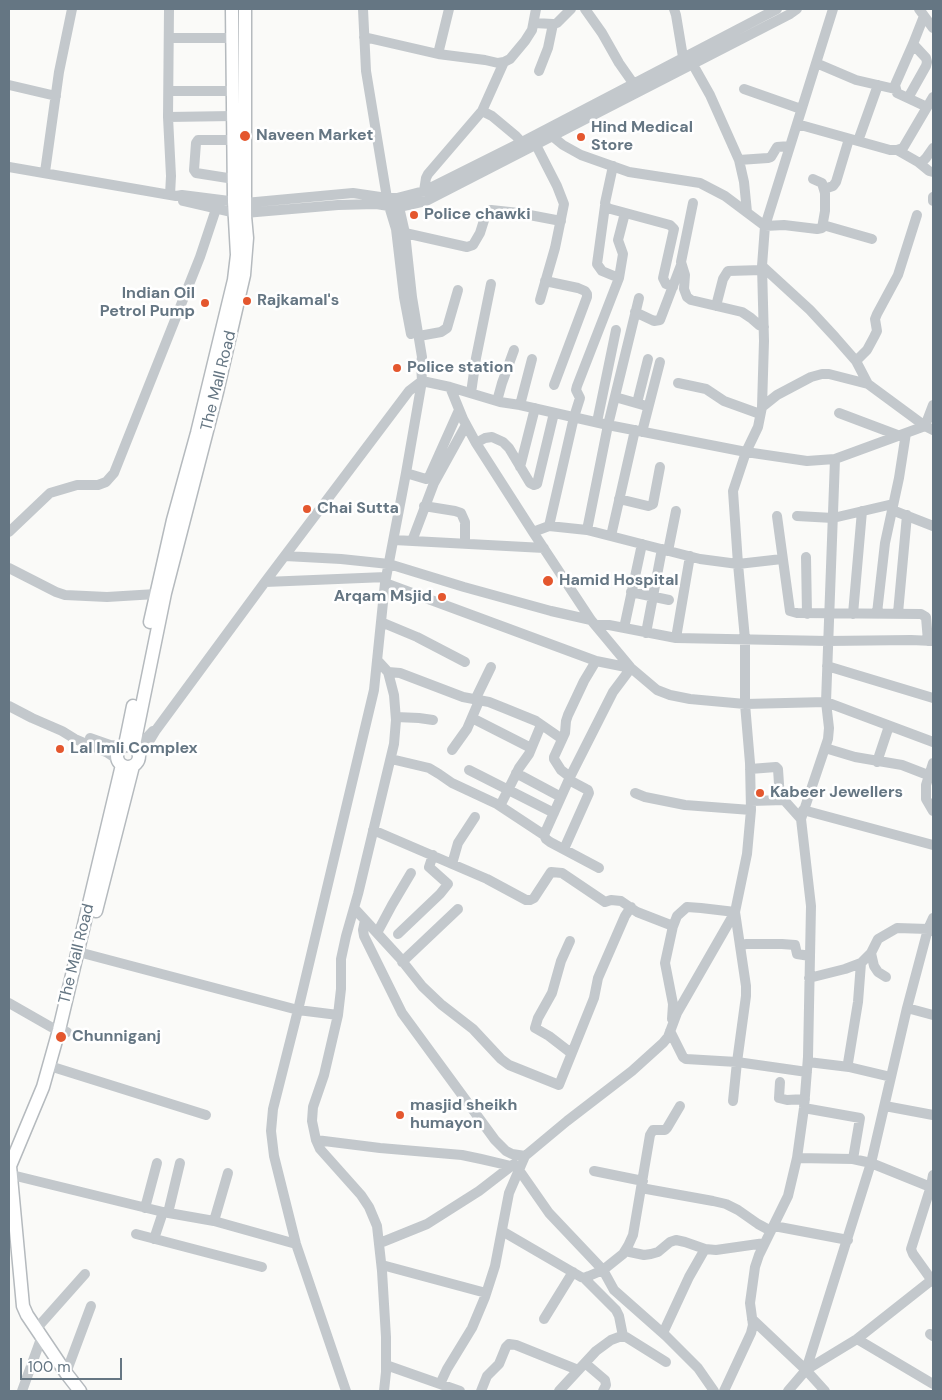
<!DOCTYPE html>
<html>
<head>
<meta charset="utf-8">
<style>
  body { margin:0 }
  #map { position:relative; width:942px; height:1400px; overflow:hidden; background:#fafaf8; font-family:"DM Sans",sans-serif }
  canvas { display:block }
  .frame { position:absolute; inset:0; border:10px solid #657683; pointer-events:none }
  .scale { position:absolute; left:20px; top:1358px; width:102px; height:22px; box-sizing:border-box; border:2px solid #657683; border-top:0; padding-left:6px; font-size:15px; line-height:18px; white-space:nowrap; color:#657683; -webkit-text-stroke:4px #fff; paint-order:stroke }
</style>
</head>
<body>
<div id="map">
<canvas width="942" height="1400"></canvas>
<div class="frame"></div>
<div class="scale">100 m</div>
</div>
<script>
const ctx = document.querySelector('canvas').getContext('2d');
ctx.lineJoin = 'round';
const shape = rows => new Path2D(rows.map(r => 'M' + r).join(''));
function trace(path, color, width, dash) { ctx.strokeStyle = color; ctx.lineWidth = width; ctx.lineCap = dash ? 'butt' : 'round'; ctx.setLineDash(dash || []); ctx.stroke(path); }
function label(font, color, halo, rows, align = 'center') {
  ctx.font = font + ' "DM Sans",sans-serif'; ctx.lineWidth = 5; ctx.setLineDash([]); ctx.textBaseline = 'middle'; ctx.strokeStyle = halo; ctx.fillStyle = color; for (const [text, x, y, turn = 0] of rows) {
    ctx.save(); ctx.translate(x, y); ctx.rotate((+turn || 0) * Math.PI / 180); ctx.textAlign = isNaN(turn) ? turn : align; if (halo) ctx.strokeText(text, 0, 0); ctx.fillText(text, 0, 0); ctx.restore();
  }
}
const major = shape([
  [150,622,173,520,197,433,234,280,237,255,234,202,232,9],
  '117 756a11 11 0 1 1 22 0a11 11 0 1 1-22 0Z',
  [125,745,133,706],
  [134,745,165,593,217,392,244,275,247,238,245,216,245,9],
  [96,911,133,766],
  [80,1391,66,1373,27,1315,23,1306,10,1166,43,1087,59,1030,122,765]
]);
trace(major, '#b5babe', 15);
trace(shape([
  [169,9,168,117,171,176,170,195],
  [363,9,366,71,387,198,389,206,399,207,426,201,790,14,797,9],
  [585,9,602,33,619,63,633,83],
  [674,9,676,15,683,57],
  [919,9,933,28],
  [924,16,913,44,895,85,897,93,927,107],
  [534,23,553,24,557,23,571,9],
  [364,37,438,54,485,60,498,63,504,62,510,59,525,41,532,30,536,9],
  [169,38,232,38],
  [438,54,449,9],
  [692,63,710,95,739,160,744,182,747,212],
  [816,63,856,80,895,89],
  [539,71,548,48,553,24],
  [9,85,56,96],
  [744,89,801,109],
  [169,91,232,91],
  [908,98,926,66,927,62,926,58,913,44],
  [482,111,492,116,516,136,526,147],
  [168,117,233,116],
  [797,124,890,150,897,150,903,148,933,97],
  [552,136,563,145,581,155,629,172,700,183,725,196,765,226,784,225,817,229,822,228,825,211,825,193,822,183,813,179],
  [233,140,198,140,196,143,194,170,196,173,234,179],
  [858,141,878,85],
  [536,145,557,186,564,204,555,248,540,300],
  [897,150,918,162,922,162,926,158,933,148],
  [739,160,768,158,771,157,777,147,790,146],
  [918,162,929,171,933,172],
  [613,166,605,203,607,208,670,225,674,229,663,278,666,284,673,287],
  [9,167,176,196,182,195,245,203,353,193,387,198,397,198,405,233,412,297,422,357,421,364,422,381,450,387,500,402,520,405,608,425,746,452,807,461,835,459,925,426,933,430],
  [45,172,59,72,72,9],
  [824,189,833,186,836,182,849,139],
  [424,191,426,178,428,174,482,111,504,62],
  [933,197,933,201],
  [397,198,424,191,522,142,777,9],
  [183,201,235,213,245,213,338,205,376,204,389,206,396,229,404,297,411,334],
  [693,203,681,262,685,275,684,289,687,297,691,300,742,312,751,318,759,325,764,327],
  [605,206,597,264,602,271,619,278],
  [823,225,872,239],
  [405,233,467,247,473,245,480,233,486,214,491,210,519,213,561,221],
  [762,266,810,310,835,337,856,361,868,384,925,426,933,405],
  [545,281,578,288,585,291,587,294,587,297,554,385],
  [716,306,723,279,728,271,762,270],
  [635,312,654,321,660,320,681,265],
  [419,336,441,332,447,328,458,290],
  [856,361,867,350,874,337,877,331,875,319,877,314,898,275,917,215],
  [678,383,706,389,724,401,760,414],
  [450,387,463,419,476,443,533,532,591,620,631,668,657,690,670,695,690,699,745,704,826,702,933,742],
  [471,393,476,358,491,284],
  [615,397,643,405],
  [497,401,502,383,514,350],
  [637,403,648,359],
  [520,405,532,359],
  [762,407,777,395,811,377,822,374,829,374,868,384],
  [839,413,900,436],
  [597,422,616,330],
  [642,432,660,362],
  [476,443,485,438,492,437,503,442,509,448,530,483,534,485,537,484,554,413],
  [520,467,535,408],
  [406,473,426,479,429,477,459,410],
  [619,499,648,506,653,504,660,467],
  [424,506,455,511,461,513,465,522,465,544],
  [892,510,933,526],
  [777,516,790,611,797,613,921,614,926,617,928,641],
  [797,516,833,518,893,504],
  [549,526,574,417,580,398,576,390,577,386,619,278,623,254,618,240,625,213],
  [587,530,608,425,639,298],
  [9,532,50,493,77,485,98,485,106,482,114,473,200,257,216,209],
  [533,532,549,526,587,530,700,559,738,564,782,559],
  [611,536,635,430],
  [394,540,544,548],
  [412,541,434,483,466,425],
  [668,551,676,511],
  [285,556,341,559,389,564,464,587,551,611,591,620],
  [806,557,807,614],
  [9,568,56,592,65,595,107,597,156,594],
  [265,582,386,577],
  [385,583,596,661,631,668,613,692,570,777,544,835,546,839,550,842,599,868],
  [631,592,669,600],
  [877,613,885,543,899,478,906,433],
  [898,613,907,515],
  [853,614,862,511],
  [381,622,417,637,465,662],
  [595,625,609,625,676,638,828,641,911,640,933,641],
  [624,628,642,544],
  [646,633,662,549],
  [676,638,690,556],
  [377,660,388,672,394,695,396,720,394,744,358,894,346,936,341,959,341,989,338,1015,324,1075,313,1107,312,1121,316,1140,320,1149,361,1195,369,1207,377,1226,382,1271,386,1337,386,1372,384,1391],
  [827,666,933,698],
  [388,672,400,673,463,697,489,702,504,708,536,721,562,739],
  [475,700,491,667],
  [9,706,32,718,62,731,75,739,108,753,117,759],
  [396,717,419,718,433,720],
  [472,718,531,748],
  [156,730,265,582,409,391,422,381],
  [90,738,110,745,122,746],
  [137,748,153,731,156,730,139,758],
  [825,748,855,757,902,765,933,777],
  [452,750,467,729,479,701],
  [391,759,429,768,439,774,452,783,497,804,544,835],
  [877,762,889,726],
  [933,763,926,785,926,799,933,811],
  [750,769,776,767,778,769,780,799],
  [469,770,554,813],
  [516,773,561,797],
  [570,777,561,770,554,759,554,757,565,733,566,721,568,715,584,681,596,661],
  [635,793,645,797,685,805,751,810],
  [751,801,784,800,801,819],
  [500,806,519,768,529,754,541,725],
  [803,810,933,845],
  [373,830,487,879,526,900,530,900,534,898,551,872,562,873,605,902,611,900,621,901,637,912,673,926,665,963,673,1004,672,1019],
  [564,849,589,793,588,790,586,789,569,780],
  [452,864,458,843,475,817],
  [354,908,399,957,422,986,442,1005,473,1029,501,1059,509,1065,559,1085,594,998,598,978,625,916,631,907],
  [365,920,363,930,364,936,402,1013,495,1140,506,1151,512,1154,525,1156],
  [672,929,677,916,687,907,701,908,735,912,746,986,746,996,737,1062,733,1101],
  [377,933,392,905,411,873],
  [398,934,440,894,448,884,429,867,433,855],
  [570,941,561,961,552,993,538,1018,535,1028,549,1036,571,1053],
  [740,946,746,944,782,944,795,945,797,954,810,956],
  [871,953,874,966,878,972,886,977],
  [86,954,298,1010,338,1015],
  [402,962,458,909],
  [861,963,858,1002,848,1063,849,1067,853,1068,891,1077],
  [809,978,845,969,861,963,871,953,878,939,897,928,928,929,932,931],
  [9,1003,51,1027,67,1032],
  [907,1008,933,1015],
  [670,1031,683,1057,686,1059,737,1062,807,1072],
  [808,1062,849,1067],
  [56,1068,206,1115],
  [780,1082,779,1098,787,1100,805,1099],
  [885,1106,933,1115],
  [804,1108,860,1118,853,1159],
  [316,1140,380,1148,462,1155,481,1159,511,1166],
  [797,1158,853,1159,871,1163,933,1188],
  [519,1170,549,1213,603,1270,614,1290,666,1336,698,1368,714,1391],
  [594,1171,643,1181],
  [933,1175,931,1186,911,1249,913,1254,933,1282],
  [16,1176,163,1212,214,1221,296,1244],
  [641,1188,713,1201,726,1204,738,1210,758,1224,771,1231],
  [145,1208,157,1163],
  [168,1213,180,1163],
  [214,1221,228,1173],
  [774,1226,848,1240],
  [502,1231,581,1277,584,1278,589,1276,603,1270,623,1254,628,1246,633,1235,650,1135,653,1130,665,1130,667,1128,680,1106],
  [136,1234,262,1267],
  [154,1239,163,1212],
  [380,1243,427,1224,479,1191,514,1164],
  [625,1251,644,1255,651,1254,658,1252,670,1242,676,1240,685,1242,705,1249,716,1250,765,1243],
  [382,1265,486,1293],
  [584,1278,616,1310,619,1316,623,1336],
  [544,1319,573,1272],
  [752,1319,806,1370,825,1391],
  [37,1328,85,1274],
  [663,1333,689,1277,705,1249],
  [930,1334,933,1336],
  [857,1339,933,1384],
  [585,1363,605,1380,606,1385,603,1391],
  [386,1365,460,1391],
  [806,1370,871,1163,907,1008,928,929,933,918],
  [66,1373,91,1306],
  [440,1384,447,1369,472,1328,485,1297,495,1266,509,1193,525,1156,567,1121,632,1071,663,1043,668,1037,677,1013,735,912,747,854,751,810,750,763,745,704,745,639,738,564,733,491,746,452,758,427,762,407,764,341,762,266,765,226,833,9],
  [22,1391,42,1336],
  [346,1391,296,1244,274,1156,271,1131,273,1109,298,1010,374,690,385,583,406,473,422,381],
  [481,1391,487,1376,499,1364,506,1347,509,1344,516,1345,578,1370],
  [559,1391,596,1351,611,1340,619,1337,626,1337,666,1362],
  [724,1391,751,1333,753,1325,750,1303,755,1267,759,1255,788,1196,797,1158,804,1108,808,1057,811,906,801,819,828,739,829,728,826,702,835,459],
  [788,1391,806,1370,857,1339,933,1279]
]), '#c3c8cc', 10);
trace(major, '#fff', 12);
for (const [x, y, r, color] of [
  [245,136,6,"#e4572e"],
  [581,137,5,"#e4572e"],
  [414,215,5,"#e4572e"],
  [247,301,5,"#e4572e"],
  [205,303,5,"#e4572e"],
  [397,368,5,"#e4572e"],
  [307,509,5,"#e4572e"],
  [548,581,6,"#e4572e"],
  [442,597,5,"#e4572e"],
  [60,749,5,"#e4572e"],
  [760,793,5,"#e4572e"],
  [61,1037,6,"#e4572e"],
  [400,1115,5,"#e4572e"]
]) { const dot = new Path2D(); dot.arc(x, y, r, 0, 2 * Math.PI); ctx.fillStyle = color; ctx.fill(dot); trace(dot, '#fff', 2); }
label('bold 16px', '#657683', '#fff', [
  ["Hind Medical",591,128],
  ["Store",591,146],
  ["Naveen Market",256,136],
  ["Police chawki",424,215],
  ["Indian Oil",195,294,"right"],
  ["Petrol Pump",195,312,"right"],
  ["Rajkamal's",257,301],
  ["Police station",407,368],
  ["Chai Sutta",317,509],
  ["Hamid Hospital",559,581],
  ["Arqam Msjid",432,597,"right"],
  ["Lal Imli Complex",70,749],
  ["Kabeer Jewellers",770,793],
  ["Chunniganj",72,1037],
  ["masjid sheikh",410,1106],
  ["humayon",410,1124]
], 'left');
label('16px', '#657683', '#fff', [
  ["The Mall Road",219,381,-76],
  ["The Mall Road",77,954,-76]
]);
</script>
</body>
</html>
